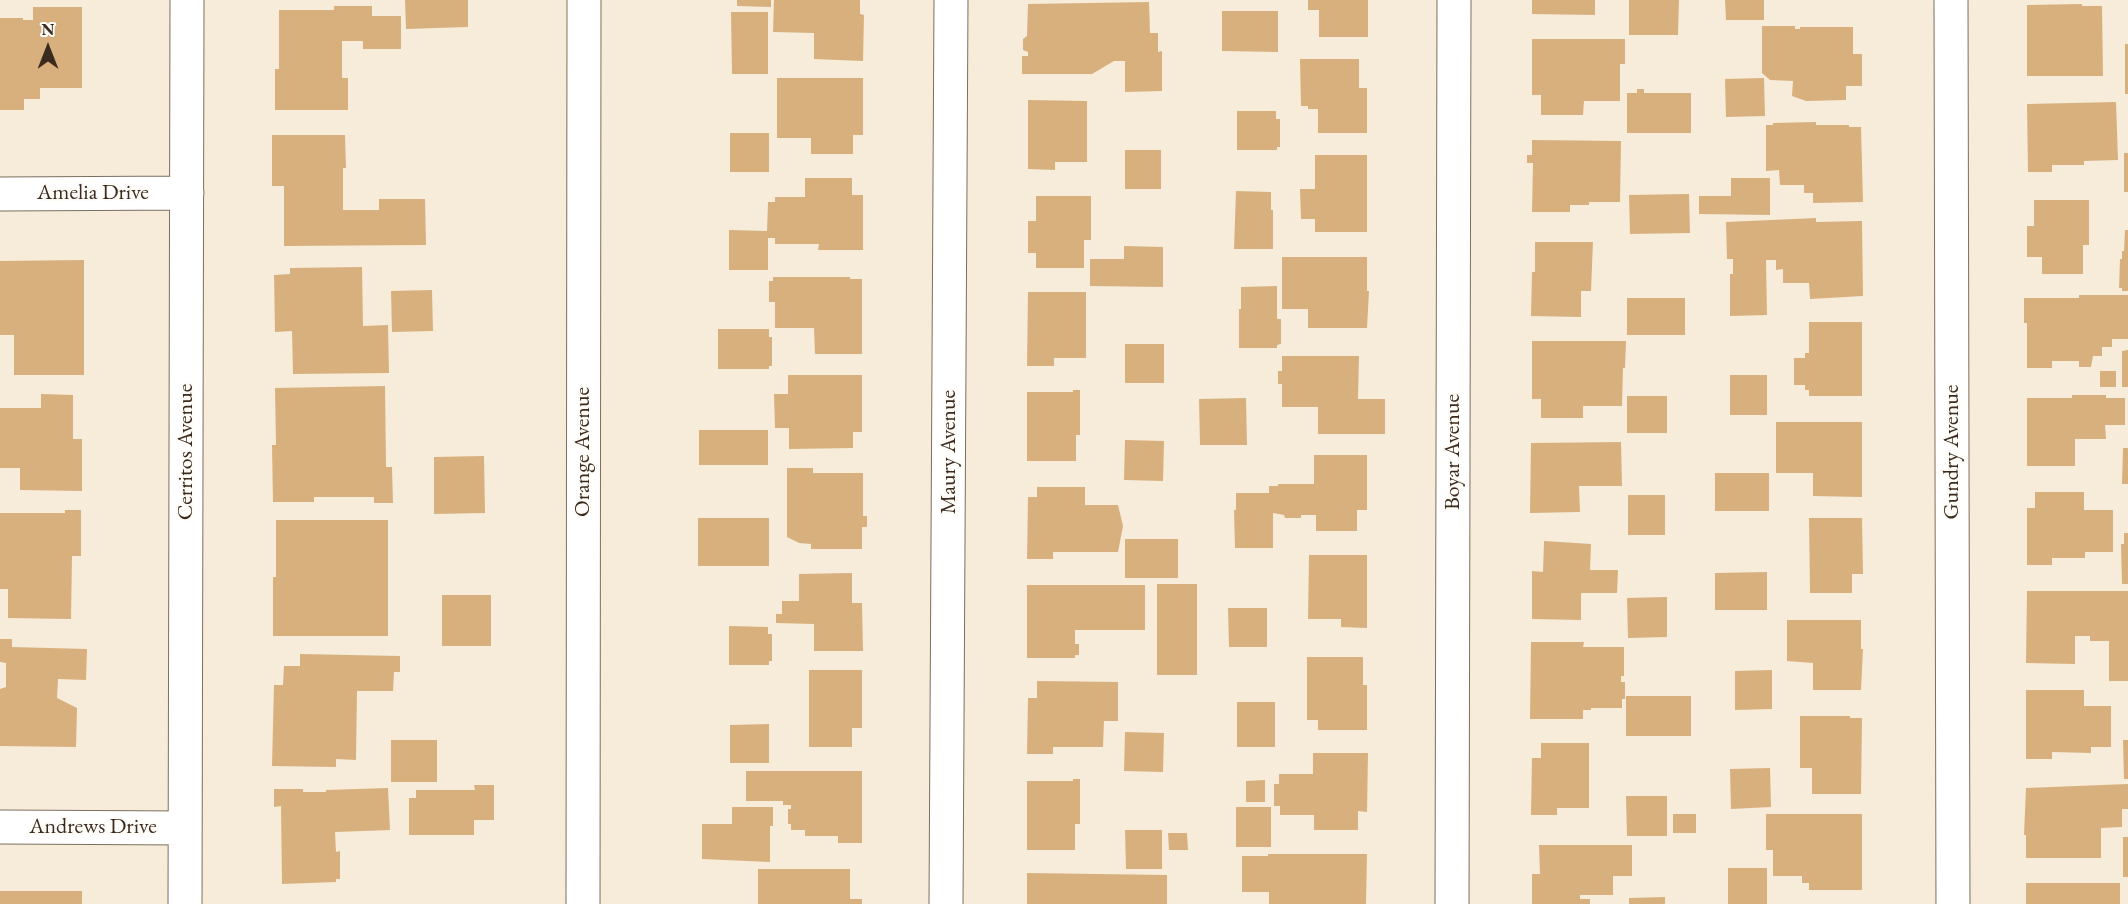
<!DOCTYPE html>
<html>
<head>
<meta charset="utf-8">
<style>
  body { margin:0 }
  #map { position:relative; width:2128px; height:904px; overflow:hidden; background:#f7ecd9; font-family:"EB Garamond",serif }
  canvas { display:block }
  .north { position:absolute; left:18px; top:18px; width:60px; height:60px; -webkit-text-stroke:4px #fdfcf7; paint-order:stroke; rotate:0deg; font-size:16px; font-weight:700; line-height:24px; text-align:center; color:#3b2a1e }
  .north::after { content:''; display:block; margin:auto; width:21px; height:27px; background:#3b2a1e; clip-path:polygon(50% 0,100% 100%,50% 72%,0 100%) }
</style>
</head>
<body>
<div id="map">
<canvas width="2128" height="904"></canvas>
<div class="north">N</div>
</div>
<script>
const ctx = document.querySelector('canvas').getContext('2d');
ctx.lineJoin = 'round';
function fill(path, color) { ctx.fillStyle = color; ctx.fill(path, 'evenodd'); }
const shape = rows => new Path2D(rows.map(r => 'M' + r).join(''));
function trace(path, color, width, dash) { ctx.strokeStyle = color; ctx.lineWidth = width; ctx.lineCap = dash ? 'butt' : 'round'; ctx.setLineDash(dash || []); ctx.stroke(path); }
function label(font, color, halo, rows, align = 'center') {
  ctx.font = font + ' "EB Garamond",serif'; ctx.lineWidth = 4.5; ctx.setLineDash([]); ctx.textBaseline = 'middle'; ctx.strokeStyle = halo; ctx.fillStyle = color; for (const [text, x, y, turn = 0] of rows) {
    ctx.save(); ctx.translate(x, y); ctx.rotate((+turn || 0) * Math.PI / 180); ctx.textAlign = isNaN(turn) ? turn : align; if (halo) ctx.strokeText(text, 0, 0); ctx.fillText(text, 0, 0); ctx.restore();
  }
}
fill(shape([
  [405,0,468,0,468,27,406,29],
  [737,0,771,0,771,7,737,6],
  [774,0,860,0,860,14,864,15,863,61,814,59,814,33,773,32],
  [1308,0,1368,0,1368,37,1319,37,1319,10,1308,10],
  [1532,0,1595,0,1595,15,1532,14],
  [1629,0,1679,0,1678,35,1629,35],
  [1725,0,1764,0,1764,20,1726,20],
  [1149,2,1150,33,1158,33,1158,52,1162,51,1162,91,1125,92,1125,61,1114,61,1092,74,1022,74,1022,56,1028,56,1028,52,1023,50,1023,39,1027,36,1028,4],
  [2082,4,2082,6,2102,6,2103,76,2027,76,2027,5],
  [334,6,372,6,372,16,401,16,401,49,363,49,363,41,342,41,342,78,348,78,348,110,275,110,275,69,279,69,279,10,334,10],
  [33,7,82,7,82,88,40,88,40,99,24,99,24,110,0,110,0,18,23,18,23,20,33,20],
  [1222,11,1278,11,1278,52,1222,51],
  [731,12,768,12,768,74,732,74],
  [1762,26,1795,26,1795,29,1800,29,1800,27,1853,27,1853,54,1862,54,1862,86,1846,86,1846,100,1806,101,1792,96,1793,81,1770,80,1762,73],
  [1532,39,1625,39,1625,64,1620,64,1620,101,1584,101,1583,115,1541,115,1541,95,1532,95],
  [2125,44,2128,44,2128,94,2125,94],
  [1300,59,1359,59,1359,88,1367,88,1367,133,1318,133,1318,109,1308,109,1308,106,1301,106],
  [777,78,863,78,863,135,853,135,853,154,811,154,811,138,777,138],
  [1764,78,1765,116,1726,117,1725,79],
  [1637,89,1644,89,1644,93,1691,93,1691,133,1627,133,1627,93,1637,93],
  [1028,100,1087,101,1087,162,1055,162,1055,170,1028,169],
  [2116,102,2118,160,2084,161,2084,165,2052,165,2052,172,2028,172,2027,104],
  [1237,111,1276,111,1276,119,1280,119,1280,147,1277,147,1277,150,1237,150],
  [1816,122,1816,125,1849,125,1849,127,1861,127,1863,202,1813,203,1813,193,1804,193,1804,185,1780,185,1779,170,1766,171,1766,125,1773,125,1773,123],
  [730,133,769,133,769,172,730,172],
  [272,135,345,135,346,168,343,168,343,210,379,210,379,199,425,199,426,245,284,246,284,186,272,186],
  [1532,140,1621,141,1620,202,1589,202,1589,205,1570,205,1570,212,1532,212,1533,163,1527,163,1527,155,1532,155],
  [1125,150,1161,150,1161,189,1125,189],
  [2124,153,2128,153,2128,192,2124,192],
  [1315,155,1367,155,1367,232,1315,232,1315,219,1301,219,1300,189,1315,189],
  [805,178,852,178,852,195,863,195,863,250,818,250,819,244,775,244,775,238,768,238,768,270,729,270,729,230,767,231,768,202,775,202,775,197,805,197],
  [1731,178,1770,178,1770,215,1699,214,1699,196,1731,196],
  [1236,191,1271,192,1271,210,1273,210,1273,249,1234,249],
  [1689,194,1690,233,1630,234,1629,195],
  [1036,196,1091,196,1091,240,1084,240,1084,268,1036,268,1036,253,1028,253,1028,221,1036,221],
  [2034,200,2089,200,2089,245,2083,245,2083,274,2042,274,2042,257,2027,257,2027,226,2034,226],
  [1816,218,1816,222,1862,221,1863,296,1810,299,1809,283,1783,283,1783,269,1776,270,1776,260,1766,260,1767,315,1730,316,1730,274,1733,274,1733,259,1727,259,1726,222],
  [2125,230,2128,230,2128,291,2122,291,2122,288,2119,288,2120,259,2122,259,2122,251,2124,251],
  [1535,242,1593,242,1591,291,1581,291,1581,317,1531,316,1532,272,1535,272],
  [1124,246,1163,247,1163,287,1090,286,1090,259,1124,259],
  [1282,257,1367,257,1367,291,1369,291,1367,328,1308,328,1308,309,1282,309],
  [84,260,84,375,14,375,14,335,0,335,0,261],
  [362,267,363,326,388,325,389,373,293,374,292,331,275,332,274,275,290,274,290,268],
  [773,277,850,277,850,279,862,279,862,354,815,354,814,328,775,328,775,302,769,302,769,281,773,281],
  [1277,286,1277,319,1281,319,1281,344,1277,345,1277,348,1239,348,1239,309,1241,309,1241,287],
  [432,290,433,331,392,332,391,291],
  [1028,292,1086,292,1086,358,1054,358,1054,366,1027,366],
  [2079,295,2128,295,2128,339,2112,339,2112,347,2102,347,2102,356,2093,356,2091,367,2079,367,2079,361,2052,361,2052,368,2027,368,2027,323,2024,323,2024,298,2079,298],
  [1627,298,1685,298,1685,335,1627,335],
  [1809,322,1862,322,1862,396,1809,396,1809,390,1805,390,1805,385,1794,385,1794,358,1805,358,1805,353,1809,353],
  [718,329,769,329,769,337,772,337,772,366,769,366,769,369,718,369],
  [1532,341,1626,341,1625,368,1623,368,1622,406,1583,406,1583,418,1541,418,1541,399,1532,399],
  [1125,344,1164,344,1164,383,1125,383],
  [2128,350,2128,387,2122,387,2122,351],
  [1282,356,1359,356,1358,399,1385,399,1385,434,1318,434,1318,407,1282,407,1282,384,1278,384,1278,371,1282,371],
  [2100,371,2116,371,2116,387,2100,387],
  [788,375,862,375,862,432,853,432,853,448,789,449,789,428,775,428,774,394,788,394],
  [1730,375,1767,375,1767,415,1730,415],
  [385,386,386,467,392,467,393,503,374,503,374,497,314,497,314,502,273,502,272,445,276,445,275,388],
  [1073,390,1080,390,1080,435,1076,435,1076,461,1027,461,1027,392,1073,392],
  [41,394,73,395,73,439,82,439,82,491,20,490,20,468,0,468,0,408,41,408],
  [2072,395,2106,395,2106,398,2125,398,2125,425,2105,425,2106,439,2075,439,2075,466,2027,466,2027,398,2072,398],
  [1627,396,1667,396,1667,433,1627,433],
  [1246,398,1247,445,1200,445,1199,399],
  [1776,422,1862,422,1862,497,1813,496,1813,473,1776,473],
  [699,430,768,430,768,465,699,465],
  [1125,440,1164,441,1163,481,1124,480],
  [1621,442,1622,486,1579,486,1580,512,1530,513,1531,443],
  [2123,448,2128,448,2128,484,2122,484],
  [1314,455,1367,455,1367,510,1357,510,1357,531,1316,531,1316,515,1301,515,1301,518,1285,518,1284,515,1273,513,1273,548,1235,548,1234,510,1236,510,1236,493,1269,493,1269,486,1278,486,1278,484,1314,484],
  [484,456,485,513,434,514,434,457],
  [787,468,813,468,813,473,863,473,863,516,867,516,867,527,862,527,862,549,811,549,811,544,799,543,787,537],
  [1715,473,1769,473,1769,511,1715,511],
  [1037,487,1085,487,1085,505,1118,505,1123,526,1118,552,1053,552,1053,559,1027,559,1028,497,1037,497],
  [2035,492,2084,492,2084,510,2113,510,2113,552,2085,552,2085,558,2052,558,2052,565,2027,565,2027,508,2035,508],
  [1628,495,1665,495,1665,535,1628,535],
  [65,510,81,510,81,556,72,556,71,619,8,618,8,589,0,589,0,513,65,513],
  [698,518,769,518,769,566,698,566],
  [1809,518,1862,518,1863,574,1852,574,1852,593,1810,593],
  [276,520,388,520,388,636,273,636,273,577,276,577],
  [2124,533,2128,533,2128,584,2122,584,2121,544,2124,544],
  [1125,539,1178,539,1178,578,1125,578],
  [1544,541,1591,544,1590,570,1618,570,1617,593,1581,593,1581,620,1532,619,1532,571,1543,572],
  [1309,555,1367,555,1367,628,1341,627,1341,619,1308,619],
  [1767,572,1767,610,1715,610,1715,573],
  [852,573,852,603,862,603,863,651,814,651,814,624,776,623,776,614,782,614,782,601,799,601,799,574],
  [1157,584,1197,584,1197,675,1157,675],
  [1027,585,1145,585,1145,630,1075,630,1075,644,1079,644,1079,655,1075,655,1075,658,1027,658],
  [2027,591,2128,591,2128,681,2109,681,2109,641,2090,641,2090,636,2075,636,2075,664,2026,663],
  [442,595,491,595,491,646,442,646],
  [1667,597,1667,637,1628,638,1627,598],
  [1228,608,1267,608,1267,647,1229,647],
  [1787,620,1861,620,1861,649,1863,649,1861,690,1813,690,1813,663,1787,661],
  [729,626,768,627,768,634,772,634,772,661,769,661,769,665,729,665],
  [0,639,12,639,12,647,87,649,86,680,58,679,57,698,77,708,76,747,0,746,0,689,6,687,6,663,0,662],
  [1531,642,1584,642,1583,647,1624,647,1624,676,1621,676,1621,682,1625,682,1625,699,1622,699,1622,708,1591,708,1591,710,1583,710,1583,719,1530,719],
  [300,654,400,656,400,672,394,672,393,691,357,691,356,760,336,759,336,767,272,766,274,685,283,685,284,666,300,666],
  [1307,657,1363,657,1363,685,1367,685,1367,730,1318,730,1318,720,1307,720],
  [809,670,862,670,862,728,852,728,852,747,809,747],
  [1772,670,1772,709,1735,710,1735,671],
  [1037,681,1118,682,1118,721,1104,721,1103,747,1053,747,1053,754,1027,754,1028,698,1037,698],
  [2026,690,2084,690,2084,706,2111,706,2111,747,2091,747,2091,753,2052,752,2052,759,2026,759],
  [1626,696,1691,696,1691,736,1626,736],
  [1237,702,1275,702,1275,747,1237,747],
  [1800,716,1850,716,1850,718,1862,718,1861,794,1812,794,1812,768,1800,768],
  [769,724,769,763,730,763,730,725],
  [1125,732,1164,733,1163,772,1124,771],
  [391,740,437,740,437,782,391,782],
  [2123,740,2128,740,2128,779,2124,779],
  [1541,743,1589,743,1589,808,1557,808,1557,815,1531,815,1532,758,1541,758],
  [1313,753,1368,753,1367,812,1358,811,1358,830,1314,830,1314,815,1280,815,1280,806,1274,806,1274,784,1279,784,1279,774,1313,774],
  [1770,768,1771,807,1731,809,1730,769],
  [746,771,862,771,862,843,838,843,838,836,805,836,805,830,791,830,791,824,788,824,788,809,791,809,791,805,783,805,783,801,746,801],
  [1073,779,1080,779,1080,824,1075,824,1075,850,1027,850,1027,781,1073,781],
  [1265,780,1265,802,1246,802,1246,781],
  [2128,784,2128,809,2122,809,2122,827,2101,828,2101,858,2026,858,2026,835,2024,835,2026,788],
  [474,785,494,785,494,820,474,820,474,835,409,835,409,798,416,798,416,790,475,790],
  [388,788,390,830,335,832,336,852,340,851,340,879,336,879,336,882,282,884,281,806,274,807,274,789,303,789,303,792,326,792,326,790],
  [1626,796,1667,796,1667,836,1627,836],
  [732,807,773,807,773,826,770,826,770,862,702,859,702,824,732,824],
  [1236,807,1271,807,1271,847,1236,847],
  [1673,814,1696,814,1696,833,1673,833],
  [1766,814,1862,814,1862,890,1809,890,1809,883,1802,883,1802,876,1773,876,1773,850,1766,850],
  [1125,830,1162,830,1162,869,1126,869],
  [1168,833,1187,833,1188,850,1169,850],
  [2123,837,2128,837,2128,877,2123,877],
  [1539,845,1632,845,1632,876,1613,876,1613,895,1580,895,1580,899,1590,899,1590,904,1532,904,1532,874,1540,874],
  [1268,854,1367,854,1366,904,1269,904,1269,892,1242,892,1242,856,1268,856],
  [1728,868,1767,868,1767,904,1728,904],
  [758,869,850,869,850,899,862,899,862,904,758,904],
  [1027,873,1167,875,1167,904,1027,904],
  [2026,883,2120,883,2120,904,2026,904],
  [0,891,82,891,82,904,0,904],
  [1665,897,1665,904,1629,904,1629,898]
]), '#d8b07e');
const street = shape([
  [1951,0,1953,904],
  [0,194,187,193],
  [0,827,185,828],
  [185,904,187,0],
  [946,904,951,0],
  [1452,904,1454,0]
]);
const secondary = shape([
  [583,904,584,0]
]);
trace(street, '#7d6e5f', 35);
trace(secondary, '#7d6e5f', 35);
trace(street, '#fff', 33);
trace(secondary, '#fff', 33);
label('22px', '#3b2a1e', '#fdfcf7', [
  ["Amelia Drive",93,193],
  ["Cerritos Avenue",186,452,-90],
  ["Orange Avenue",583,452,-90],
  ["Maury Avenue",949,452,-90],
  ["Boyar Avenue",1453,452,-90],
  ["Gundry Avenue",1952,452,-90],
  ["Andrews Drive",93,827]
]);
</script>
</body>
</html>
